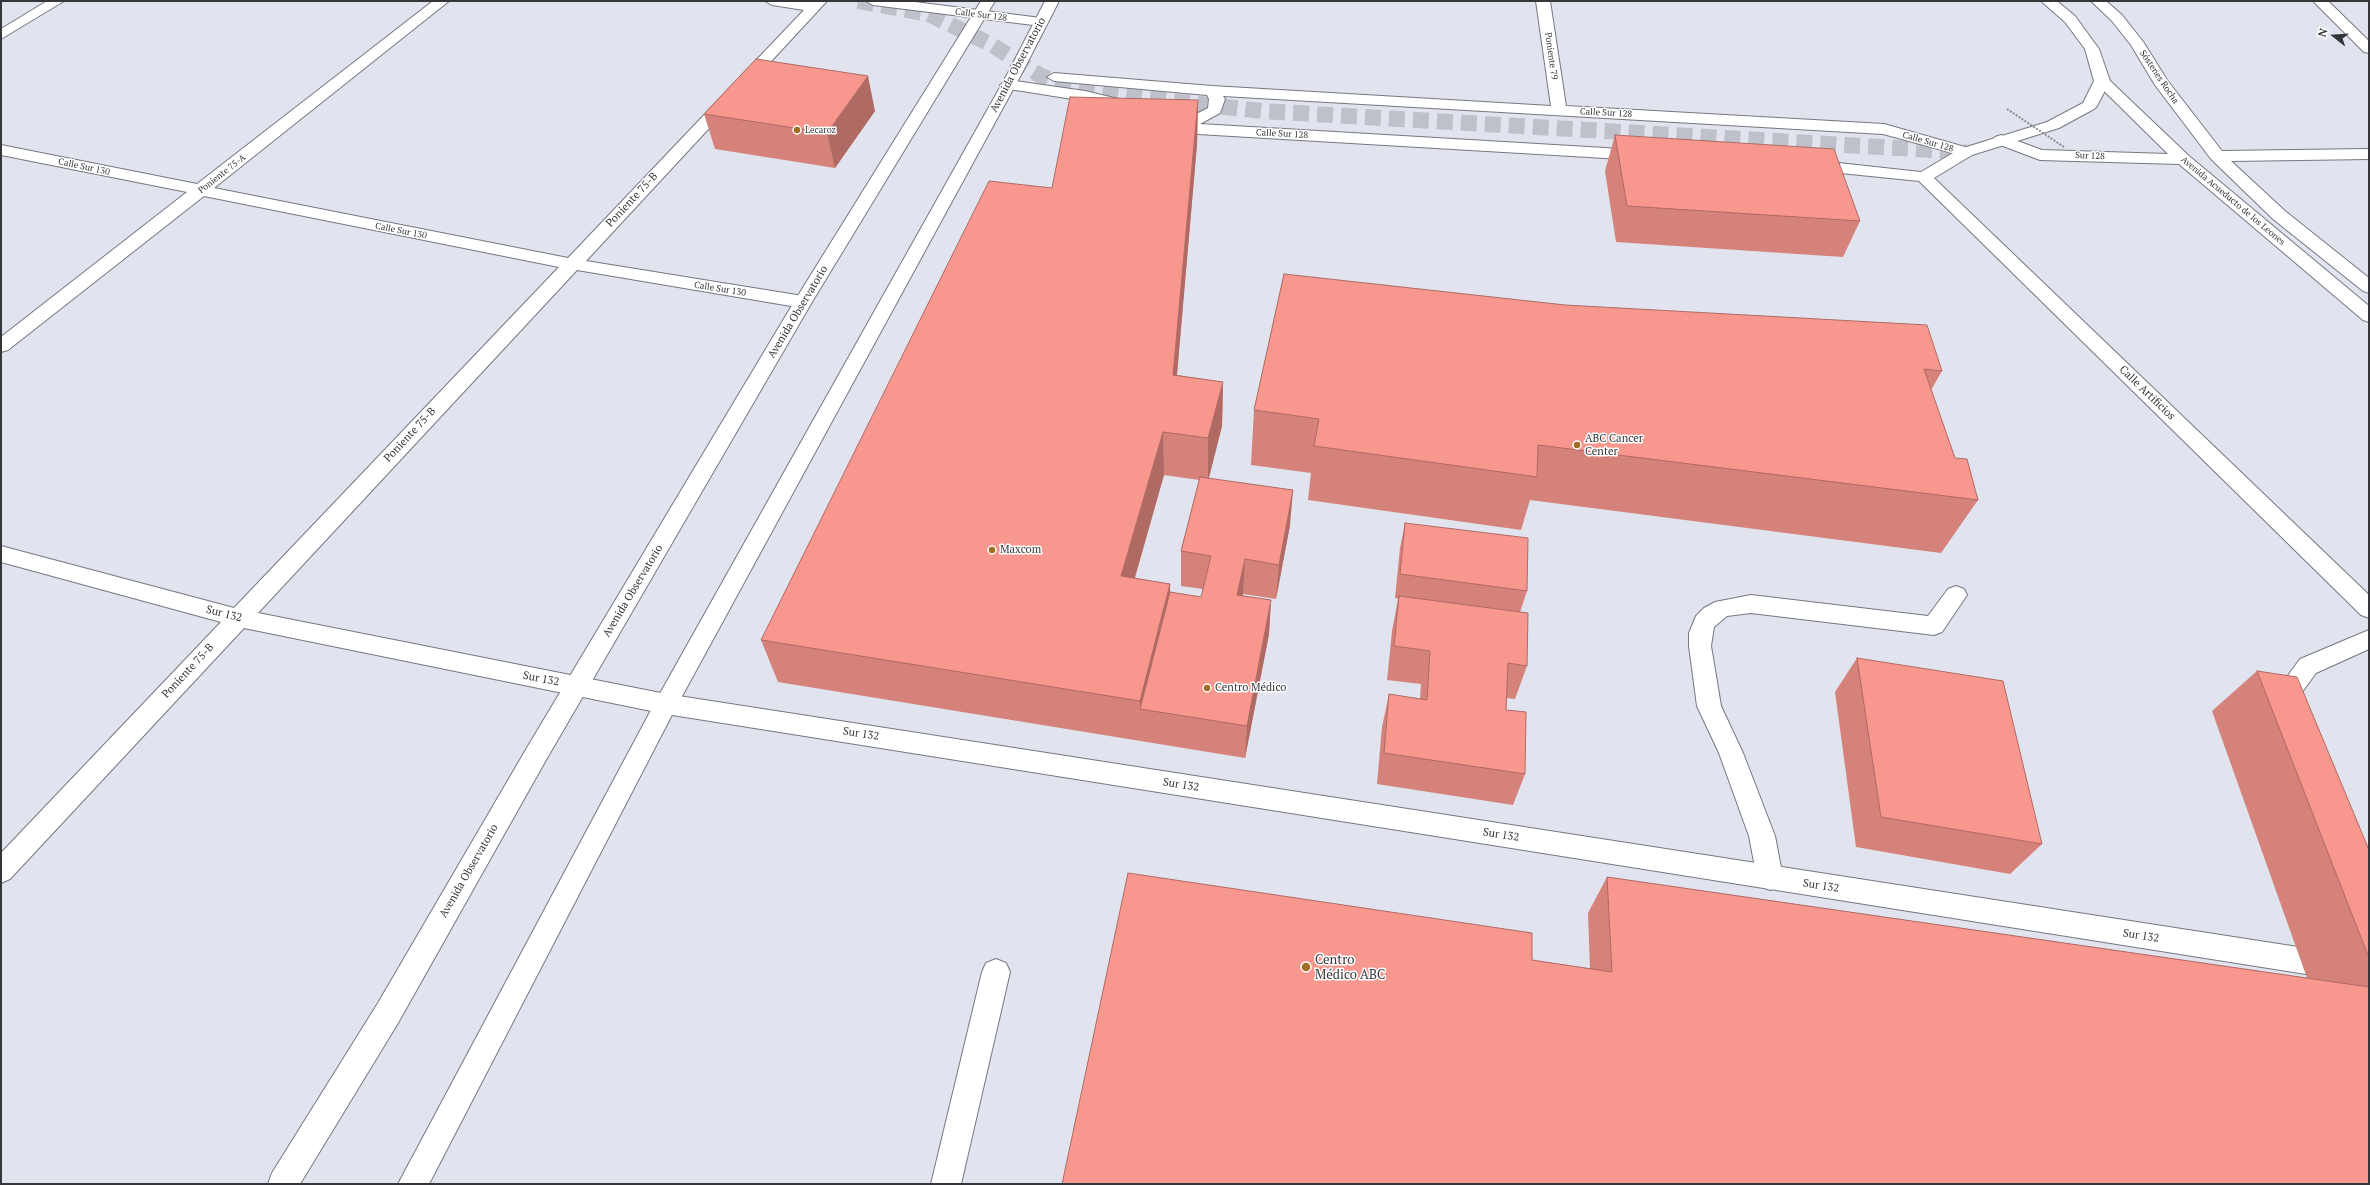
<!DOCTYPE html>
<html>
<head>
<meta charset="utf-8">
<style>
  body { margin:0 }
  #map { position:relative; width:2370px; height:1185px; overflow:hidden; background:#e1e4ee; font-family:"PT Serif",serif }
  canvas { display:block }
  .frame { position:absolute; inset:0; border:2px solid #35363a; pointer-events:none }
  .north { position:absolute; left:2314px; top:16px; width:40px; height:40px; -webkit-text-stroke:3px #fff; paint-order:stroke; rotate:287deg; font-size:11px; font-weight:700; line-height:16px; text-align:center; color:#35363a }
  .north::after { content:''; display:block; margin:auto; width:14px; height:18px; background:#35363a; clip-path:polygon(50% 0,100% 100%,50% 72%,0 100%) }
</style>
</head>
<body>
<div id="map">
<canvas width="2370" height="1185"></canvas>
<div class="frame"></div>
<div class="north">N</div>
</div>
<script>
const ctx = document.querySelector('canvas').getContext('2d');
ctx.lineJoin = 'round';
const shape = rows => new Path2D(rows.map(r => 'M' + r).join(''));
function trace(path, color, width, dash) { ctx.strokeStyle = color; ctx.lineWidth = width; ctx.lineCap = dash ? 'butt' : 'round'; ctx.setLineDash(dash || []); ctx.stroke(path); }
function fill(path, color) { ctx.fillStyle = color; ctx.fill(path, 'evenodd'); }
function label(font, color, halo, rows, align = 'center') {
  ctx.font = font + ' "PT Serif",serif'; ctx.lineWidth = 3; ctx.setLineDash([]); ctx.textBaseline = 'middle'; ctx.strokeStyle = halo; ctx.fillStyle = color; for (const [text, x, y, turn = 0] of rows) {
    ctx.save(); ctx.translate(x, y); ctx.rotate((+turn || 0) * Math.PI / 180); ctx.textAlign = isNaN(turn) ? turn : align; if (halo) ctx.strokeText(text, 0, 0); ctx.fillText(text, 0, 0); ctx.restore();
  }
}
trace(shape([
  [858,1,929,14,992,45,1041,76,1069,86,1110,94,1262,111,1966,152]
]), '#bfc1ca', 16, [16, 8]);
const service = shape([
  [1956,586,1964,589,1967,595,1942,632,1934,635,1751,613,1727,616,1714,627,1711,646,1721,706,1743,753,1775,836,1783,878,1779,886,1770,890,1761,886,1757,878,1749,836,1719,753,1697,706,1689,646,1689,633,1696,616,1704,608,1715,602,1751,595,1928,616,1948,589,1956,586],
  [2369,630,2369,649,2316,673,2289,710,2281,713,2273,710,2269,703,2273,696,2300,659,2369,630],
  [996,959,1006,963,1010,972,961,1184,931,1184,982,972,986,963,996,959]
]);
const minor = shape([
  [47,1,64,1,1,39,1,29,47,1],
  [433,1,449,1,214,188,568,258,804,10,772,5,765,1,827,1,586,261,803,296,809,298,812,302,809,306,803,308,577,270,258,613,666,694,2369,958,2369,984,666,714,244,628,10,879,1,883,1,853,221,622,1,562,1,546,234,608,559,267,204,196,8,350,1,352,1,337,187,192,1,155,1,145,197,184,433,1],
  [866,1,907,1,1041,18,1048,22,1041,26,873,5,866,1],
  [1536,1,1550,1,1566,106,1884,124,1972,149,1974,152,1972,155,1934,178,2369,595,2369,618,2361,615,1919,181,1811,170,1805,168,1803,165,1805,162,1811,160,1921,172,1953,153,1883,134,1223,96,1225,99,1220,113,1200,124,1639,150,1645,152,1647,155,1645,158,1639,160,1181,133,1163,125,1161,122,1163,119,1169,117,1181,122,1208,108,1209,99,1207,95,1054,81,1047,77,1054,73,1212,86,1551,106,1536,1],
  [2091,1,2106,1,2122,15,2144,43,2167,80,2222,151,2369,149,2369,159,2231,161,2285,211,2369,278,2369,293,2363,291,2273,219,2211,159,2155,85,2131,45,2112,21,2091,1],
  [2313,1,2328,1,2369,41,2369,53,2364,52,2313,1],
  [2102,76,2107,78,2189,156,2369,306,2369,322,2363,320,2179,164,2040,160,1995,143,1993,140,1995,137,2001,135,2042,150,2168,154,2097,84,2094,81,2102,76],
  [1008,80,1085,91,1127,101,1130,104,1122,109,1085,101,1003,88,1000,85,1008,80]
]);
const secondary = shape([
  [981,1,995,1,812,302,546,760,398,1023,300,1184,268,1184,272,1173,378,1003,528,746,794,302,981,1],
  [1045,1,1059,1,1022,73,674,711,429,1184,398,1184,658,697,1008,73,1045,1],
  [2041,1,2057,1,2075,16,2099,49,2110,81,2097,106,2094,109,2059,128,1972,155,1960,155,1958,152,1960,149,2047,122,2083,103,2094,81,2085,49,2065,22,2041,1]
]);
trace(service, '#757880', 2);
trace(minor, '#757880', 2);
trace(secondary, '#757880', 2);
fill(service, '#fff');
fill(minor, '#fff');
fill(secondary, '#fff');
trace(shape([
  [2007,109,2064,147]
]), '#8b8d94', 2, [2, 1.5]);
fill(shape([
  [1198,100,1197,144,1177,375,1223,382,1222,426,1208,478,1290,525,1276,599,1243,594,1243,596,1271,600,1269,634,1245,758,778,682,761,640,1052,188],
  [1164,475,1199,480,1181,551,1181,586,1203,589,1201,597,1170,592,1170,584,1135,578],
  [875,111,835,168,715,149,704,114],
  [1615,135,1860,221,1843,257,1616,242,1605,171],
  [1284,274,1942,371,1931,390,1955,458,1978,500,1941,553,1530,500,1521,530,1308,500,1311,473,1251,465,1254,410],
  [1405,523,1527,591,1520,612,1527,666,1515,699,1507,698,1506,710,1525,774,1513,805,1377,784,1382,727,1389,694,1420,699,1421,684,1387,680,1392,631,1398,599,1395,598,1400,548],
  [1857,658,2042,844,2010,874,1856,847,1835,692],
  [2257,671,2369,850,2369,1184,1532,960,1590,969,1588,913,1607,877,2307,978,2212,711]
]), '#d5827a');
fill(shape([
  [868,76,875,111,835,168,827,133],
  [1198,100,1197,144,1173,419,1173,375],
  [1223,382,1222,426,1208,482,1208,438],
  [1163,432,1164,475,1123,618,1121,576],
  [1293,490,1290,525,1276,599,1279,565],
  [1245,559,1243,594,1235,629,1237,595],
  [1170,584,1171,626,1140,709,1140,701],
  [1271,600,1269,634,1245,758,1247,726]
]), '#ae6a63');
const building = shape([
  [756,59,868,76,827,133,704,114,756,59],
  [1070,97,1198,100,1173,375,1223,382,1208,438,1163,432,1121,576,1170,584,1140,701,761,640,989,181,1052,188,1070,97],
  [1615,135,1834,149,1860,221,1627,206,1615,135],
  [1284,274,1565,305,1927,325,1942,371,1924,369,1955,458,1967,459,1978,500,1538,445,1537,477,1314,446,1319,419,1254,410,1284,274],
  [1200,477,1293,490,1279,565,1245,559,1237,595,1271,600,1247,726,1140,709,1170,592,1201,597,1211,556,1181,551,1200,477],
  [1405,523,1528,538,1527,591,1400,574,1405,523],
  [1399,596,1528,613,1527,666,1508,663,1506,710,1526,712,1525,774,1384,753,1389,694,1427,700,1430,651,1394,646,1399,596],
  [1857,658,2003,681,2042,844,1881,817,1857,658],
  [2257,671,2297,677,2369,850,2369,958,2257,671],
  [1128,873,1532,933,1532,960,1612,972,1607,877,2369,987,2369,1184,1062,1184,1128,873]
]);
fill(building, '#f8978e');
trace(building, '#ae6a63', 1);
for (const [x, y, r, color] of [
  [797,130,4,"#a06f23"],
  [1577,445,4,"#a06f23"],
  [992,550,4,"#a06f23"],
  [1207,688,4,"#a06f23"],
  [1306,967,5,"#a06f23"]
]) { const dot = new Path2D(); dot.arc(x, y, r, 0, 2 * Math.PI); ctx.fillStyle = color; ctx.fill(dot); trace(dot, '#fff', 1.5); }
label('9px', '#35363a', '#fff', [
  ["Calle Sur 128",981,15,7],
  ["Poniente 79",1551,56,82],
  ["Sóstenes Rocha",2159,77,56],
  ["Calle Sur 128",1606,113,3],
  ["Calle Sur 128",1282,134,3],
  ["Calle Sur 128",1928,142,16],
  ["Sur 128",2090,156,2],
  ["Calle Sur 130",84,167,12],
  ["Poniente 75-A",222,174,-38],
  ["Avenida Acueducto de los Leones",2233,201,40],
  ["Calle Sur 130",401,231,11],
  ["Calle Sur 130",720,289,9]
]);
label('9px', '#35363a', '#fff', [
  ["Lecaroz",805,130]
], 'left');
label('11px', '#35363a', '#fff', [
  ["Avenida Observatorio",1018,65,-62],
  ["Poniente 75-B",632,200,-47],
  ["Avenida Observatorio",798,312,-59],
  ["Calle Artificios",2147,393,44],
  ["Poniente 75-B",410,435,-47],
  ["Avenida Observatorio",633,591,-59],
  ["Sur 132",224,614,14],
  ["Poniente 75-B",188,671,-47],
  ["Sur 132",541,679,11],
  ["Sur 132",861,734,9],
  ["Sur 132",1181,785,9],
  ["Sur 132",1501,835,9],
  ["Avenida Observatorio",469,871,-60],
  ["Sur 132",1821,886,9],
  ["Sur 132",2141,936,9]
]);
label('11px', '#35363a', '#fff', [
  ["ABC Cancer",1585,439],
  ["Center",1585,452],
  ["Maxcom",1000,550],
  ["Centro Médico",1215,688]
], 'left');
label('13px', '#35363a', '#fff', [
  ["Centro",1315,960],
  ["Médico ABC",1315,975]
], 'left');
</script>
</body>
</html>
